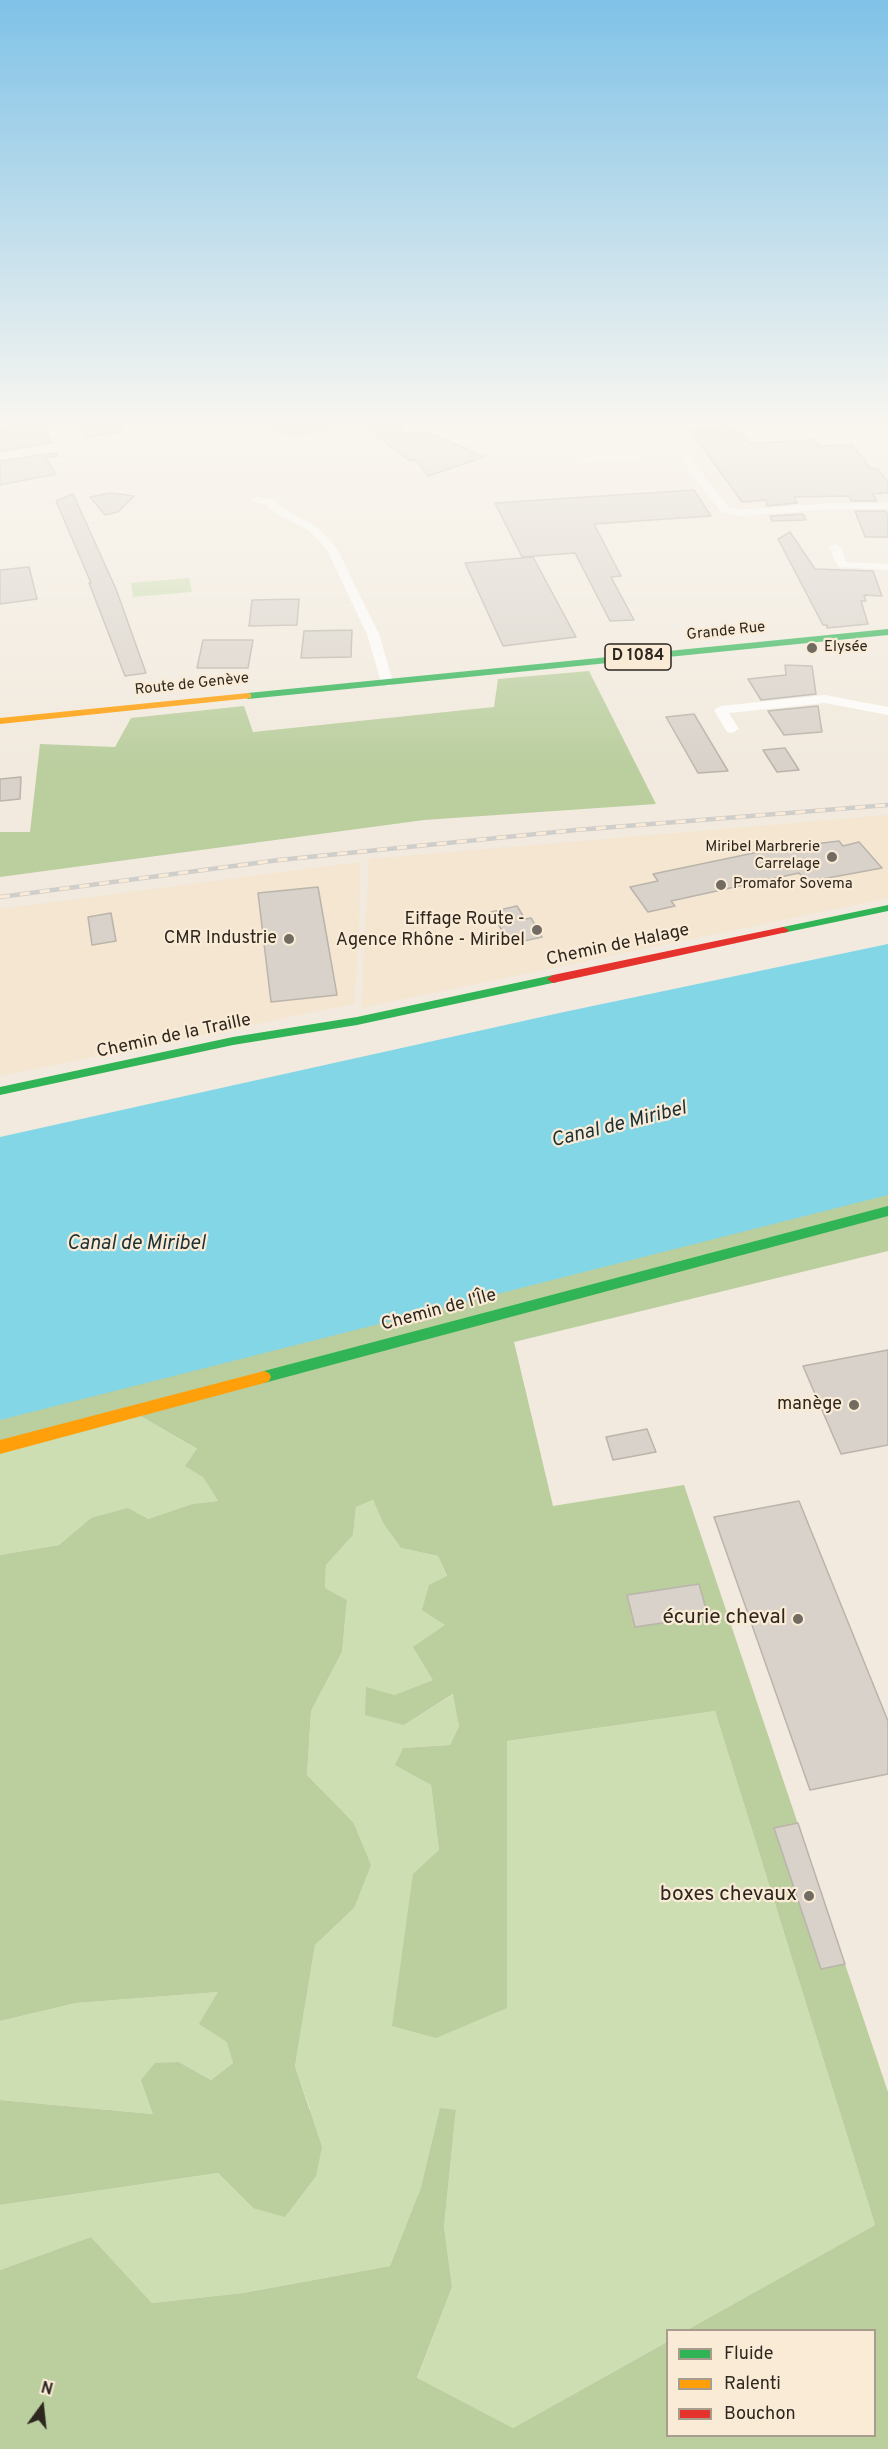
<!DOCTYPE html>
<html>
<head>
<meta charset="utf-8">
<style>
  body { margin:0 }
  #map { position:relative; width:888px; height:2449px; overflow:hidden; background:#f2eade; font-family:Overpass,sans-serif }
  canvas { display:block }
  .legend { position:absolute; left:666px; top:2329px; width:210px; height:108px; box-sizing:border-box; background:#faebd6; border:2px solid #a89d8d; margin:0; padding:8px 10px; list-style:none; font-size:18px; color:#2d271f }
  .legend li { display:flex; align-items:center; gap:12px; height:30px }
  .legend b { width:30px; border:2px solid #a89d8d }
  .north { position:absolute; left:12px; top:2377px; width:60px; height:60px; -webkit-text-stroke:4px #faebd6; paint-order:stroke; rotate:15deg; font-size:16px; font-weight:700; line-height:24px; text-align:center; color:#2d271f }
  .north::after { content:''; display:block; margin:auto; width:21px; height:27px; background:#2d271f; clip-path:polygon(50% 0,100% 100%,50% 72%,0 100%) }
</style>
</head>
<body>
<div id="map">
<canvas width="888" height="2449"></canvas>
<ul class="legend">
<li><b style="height:8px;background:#30b455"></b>Fluide</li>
<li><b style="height:8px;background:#ff9f0a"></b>Ralenti</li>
<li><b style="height:8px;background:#e5322d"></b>Bouchon</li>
</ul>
<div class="north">N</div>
</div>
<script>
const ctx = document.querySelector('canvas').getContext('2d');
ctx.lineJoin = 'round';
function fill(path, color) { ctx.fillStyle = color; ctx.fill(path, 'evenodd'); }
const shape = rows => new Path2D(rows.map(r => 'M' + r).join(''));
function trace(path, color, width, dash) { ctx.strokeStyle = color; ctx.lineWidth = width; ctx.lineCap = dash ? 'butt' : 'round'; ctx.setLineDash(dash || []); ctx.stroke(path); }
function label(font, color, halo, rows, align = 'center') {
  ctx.font = font + ' Overpass,sans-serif'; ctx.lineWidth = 4.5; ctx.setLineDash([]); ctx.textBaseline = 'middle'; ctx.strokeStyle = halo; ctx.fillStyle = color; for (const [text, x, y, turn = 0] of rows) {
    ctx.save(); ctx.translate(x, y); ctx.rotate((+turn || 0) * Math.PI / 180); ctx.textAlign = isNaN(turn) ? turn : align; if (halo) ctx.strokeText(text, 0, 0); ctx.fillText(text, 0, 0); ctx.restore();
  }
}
fill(shape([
  [888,815,888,898,361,1008,369,859],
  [360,862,359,941,354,1004,0,1076,0,909]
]), '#f4e6d1');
fill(shape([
  [189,578,192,592,133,597,131,583],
  [137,1414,198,1450,203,1477,218,1501,192,1504,148,1519,91,1518,59,1545,0,1555,0,1451],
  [373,1500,383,1523,401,1548,438,1556,447,1577,445,1625,433,1680,394,1695,404,1725,454,1694,459,1726,450,1745,403,1748,396,1764,431,1785,439,1850,507,2008,507,1741,715,1711,875,2225,687,2330,668,2330,667,2342,513,2428,417,2379,452,2287,444,2226,456,2111,440,2109,421,2187,390,2266,243,2293,152,2303,91,2237,0,2270,0,2205,218,2173,253,2208,310,2109,295,2066,315,1945,354,1908,353,1822,307,1775,311,1711,342,1652,347,1600,325,1588,326,1565,353,1535,356,1507],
  [218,1992,233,2063,211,2080,179,2062,154,2114,0,2100,0,2021,76,2003]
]), '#cddeb3');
fill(shape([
  [261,426,331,426,334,427,299,439],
  [589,671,656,804,424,820,0,877,0,832,30,832,40,744,115,747,131,718,244,706,253,732,494,707,498,679],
  [888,1186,888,1251,514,1342,553,1506,684,1485,888,2092,888,2449,0,2449,0,2270,91,2237,152,2303,243,2293,390,2266,421,2187,440,2108,456,2110,444,2226,452,2287,417,2378,513,2428,667,2342,668,2436,874,2436,874,2330,687,2330,875,2225,715,1711,507,1741,507,2008,436,2038,392,2026,413,1874,439,1850,431,1785,395,1765,403,1748,450,1745,459,1726,453,1694,404,1725,365,1715,366,1687,394,1695,433,1680,413,1647,445,1625,422,1610,429,1585,447,1576,438,1556,401,1548,383,1523,373,1500,356,1507,353,1535,326,1565,325,1588,347,1600,342,1652,311,1711,307,1775,353,1822,371,1865,354,1908,315,1945,295,2066,322,2147,316,2176,285,2217,253,2208,218,2173,0,2205,0,2100,153,2114,141,2080,155,2063,179,2062,211,2080,233,2063,227,2042,199,2024,218,1992,76,2003,0,2021,0,1555,59,1545,91,1518,128,1508,148,1519,192,1504,218,1501,203,1477,185,1466,197,1449,137,1414,0,1451,0,1395]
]), '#bace9e');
fill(shape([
  [888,944,888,1195,0,1420,0,1137,564,1012]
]), '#83d6e6');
const building = shape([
  [22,426,45,426,52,443,0,451,0,431,22,426],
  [77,426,122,426,122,432,88,437,77,426],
  [364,426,399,426,408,434,426,431,484,457,428,476,416,460,410,461,364,426],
  [727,428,729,430,740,430,749,443,815,440,819,446,852,445,870,468,878,469,888,482,888,493,872,494,877,501,851,501,849,496,794,497,797,503,767,506,766,500,742,502,690,430,727,428],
  [56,453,58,456,46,458,56,474,0,485,0,461,56,453],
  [694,490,711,516,594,524,621,576,611,577,634,620,610,621,575,553,522,557,495,503,694,490],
  [111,493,134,496,118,512,105,515,90,497,111,493],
  [73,494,116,589,146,673,125,676,89,583,91,583,56,501,73,494],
  [855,511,885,511,888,515,888,537,865,537,855,511],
  [803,514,806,520,772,521,770,516,803,514],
  [790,532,815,569,873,571,882,596,864,595,866,601,861,601,868,624,827,628,827,625,823,625,778,539,790,532],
  [533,557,576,637,503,646,465,563,533,557],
  [29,567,37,599,0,604,0,570,29,567],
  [299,599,297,625,249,626,252,600,299,599],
  [352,630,351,657,301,658,304,631,352,630],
  [203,640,253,640,248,668,197,668,203,640],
  [785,665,812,666,816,694,761,700,748,679,786,675,785,665],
  [818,706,822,732,784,735,768,711,818,706],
  [694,714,728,771,698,773,666,717,694,714],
  [785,748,799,770,777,772,763,750,785,748],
  [21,777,20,799,0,801,0,779,21,777],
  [839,841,843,846,859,842,882,868,806,882,799,873,671,901,675,906,648,912,630,887,658,881,653,874,773,849,839,841],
  [318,887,337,995,271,1002,258,893,318,887],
  [517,906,525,919,531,918,542,937,510,944,491,912,517,906],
  [111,913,116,941,92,945,88,917,111,913],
  [888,1350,888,1445,841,1454,803,1366,888,1350],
  [647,1429,656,1452,613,1460,606,1437,647,1429],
  [799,1501,888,1721,888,1774,810,1790,714,1517,799,1501],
  [699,1584,708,1616,635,1627,627,1595,699,1584],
  [798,1823,845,1964,821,1969,774,1828,798,1823]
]);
fill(building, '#d9d2ca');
trace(building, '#bab4ab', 1.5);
fill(shape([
  [342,426,361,426,293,443,253,433,143,437,0,459,0,453,143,431,253,427,293,437,342,426],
  [864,426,874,426,888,445,888,455,884,454,864,426],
  [667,448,685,451,729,508,739,510,833,503,888,503,888,509,833,509,739,516,721,512,678,456,667,454,579,464,574,461,579,458,667,448],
  [257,497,275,500,279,506,317,527,336,547,379,634,393,682,392,685,387,686,381,682,367,634,327,550,309,531,271,510,267,505,253,502,252,500,257,497],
  [835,544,841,547,846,562,888,564,888,570,838,567,829,547,835,544],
  [825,695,888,707,888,715,825,703,729,713,739,729,732,733,727,732,714,710,721,706,825,695]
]), '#fdfcfa');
fill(shape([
  [888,629,888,635,248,699,243,696,248,693,888,629],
  [888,905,888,911,783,933,777,930,783,927,888,905],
  [553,975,557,976,557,982,357,1025,233,1045,0,1095,0,1087,233,1037,357,1017,553,975],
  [888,1206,888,1216,264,1383,259,1381,257,1377,259,1373,264,1371,888,1206]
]), '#30b455');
fill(shape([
  [248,693,251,694,251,698,0,724,0,718,248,693],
  [264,1371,269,1373,271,1377,269,1381,264,1383,0,1454,0,1440,264,1371]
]), '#ff9f0a');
fill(shape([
  [783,927,789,930,787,932,553,983,547,979,553,975,783,927]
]), '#e5322d');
const rail = shape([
  [0,897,279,860,576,830,888,805]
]);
trace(rail, '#d0ceca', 4.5);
trace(rail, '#faebd6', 3, [10]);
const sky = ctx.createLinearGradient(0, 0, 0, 769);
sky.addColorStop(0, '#7fc2e7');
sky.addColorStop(0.55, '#f9f6f0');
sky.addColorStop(1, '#f9f6f000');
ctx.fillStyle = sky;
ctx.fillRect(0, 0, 888, 769);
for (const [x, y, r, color] of [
  [812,648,6,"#726b62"],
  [832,857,6,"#726b62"],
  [721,885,6,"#726b62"],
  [537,930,6,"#726b62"],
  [289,939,6,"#726b62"],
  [854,1405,6,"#726b62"],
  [798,1619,6,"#726b62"],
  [809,1896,6,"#726b62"]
]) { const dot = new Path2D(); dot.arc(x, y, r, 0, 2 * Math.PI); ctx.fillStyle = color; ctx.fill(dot); trace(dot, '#faebd6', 2); }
label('15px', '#2d271f', '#faebd6', [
  ["Grande Rue",726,632,-6],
  ["Route de Genève",192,685,-6]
]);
label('15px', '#2d271f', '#faebd6', [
  ["Elysée",824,648],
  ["Miribel Marbrerie",820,848,"right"],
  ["Carrelage",820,865,"right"],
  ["Promafor Sovema",733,885]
], 'left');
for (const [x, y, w] of [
  [638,657,66]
]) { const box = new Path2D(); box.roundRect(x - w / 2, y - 13, w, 26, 4.5); ctx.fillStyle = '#faebd6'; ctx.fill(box); trace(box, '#2d271f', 1.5); }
label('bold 16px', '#2d271f', null, [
  ["D 1084",638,657]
]);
label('18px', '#2d271f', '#faebd6', [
  ["Eiffage Route -",525,920],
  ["Agence Rhône - Miribel",525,941],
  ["CMR Industrie",277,939],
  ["manège",842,1405]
], 'right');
label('18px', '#2d271f', '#faebd6', [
  ["Chemin de Halage",618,946,-12],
  ["Chemin de la Traille",174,1037,-12],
  ["Chemin de l'Île",439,1311,-15]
]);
label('italic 20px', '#1d3237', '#faebd6', [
  ["Canal de Miribel",619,1126,-14],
  ["Canal de Miribel",136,1245]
]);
label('21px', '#2d271f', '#faebd6', [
  ["écurie cheval",786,1619],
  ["boxes chevaux",797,1896]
], 'right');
</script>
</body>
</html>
